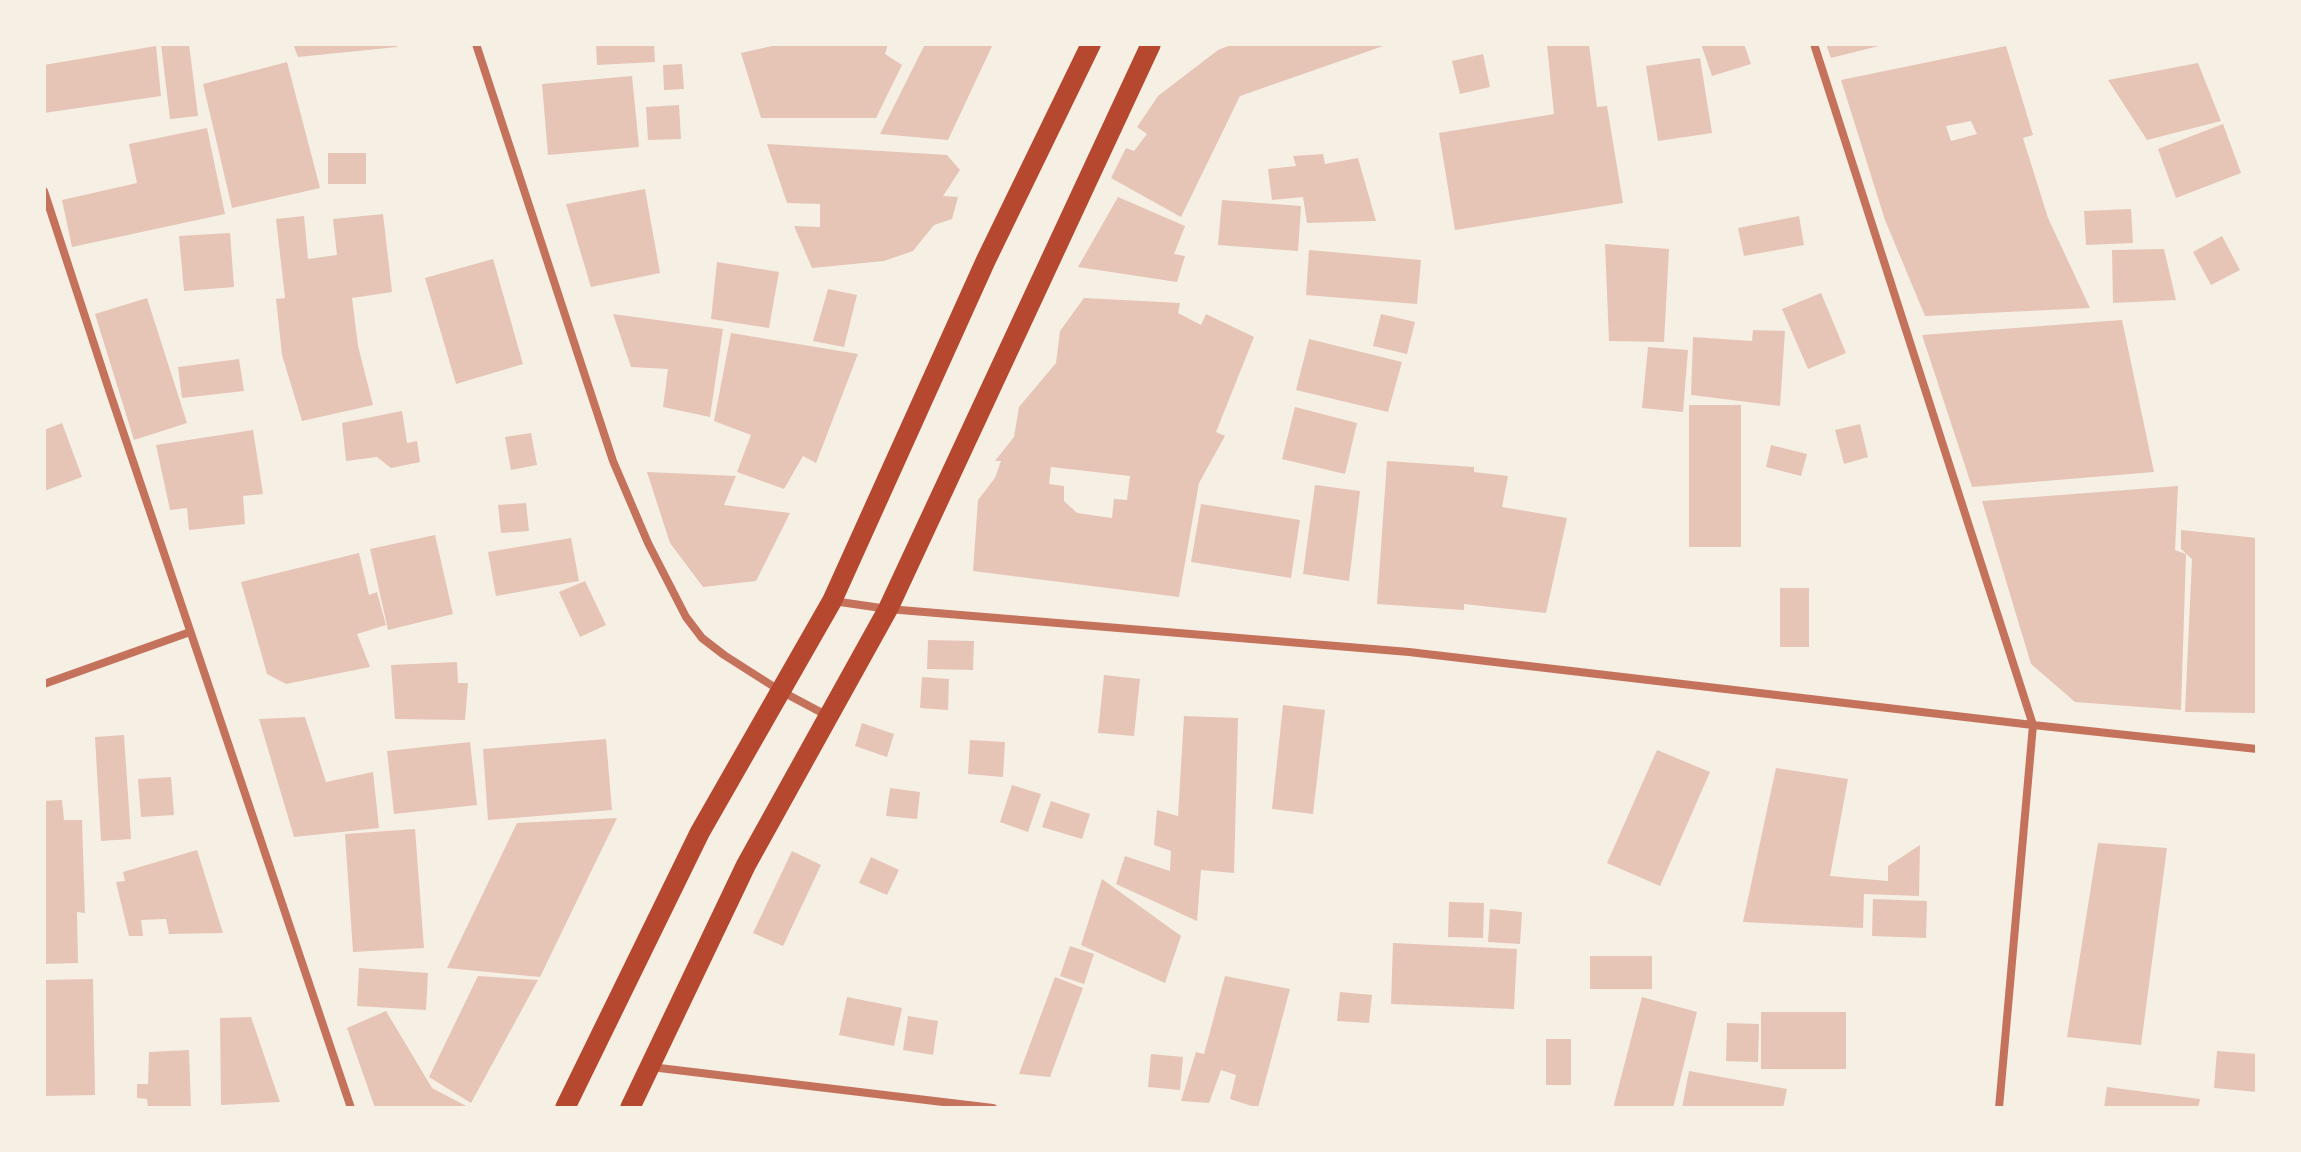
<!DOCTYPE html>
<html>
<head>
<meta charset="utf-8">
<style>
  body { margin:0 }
  #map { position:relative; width:2301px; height:1152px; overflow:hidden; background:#f6efe4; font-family:Poppins,sans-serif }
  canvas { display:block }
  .frame { position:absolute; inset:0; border:46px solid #f6efe4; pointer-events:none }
</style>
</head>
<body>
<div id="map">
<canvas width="2301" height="1152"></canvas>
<div class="frame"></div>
</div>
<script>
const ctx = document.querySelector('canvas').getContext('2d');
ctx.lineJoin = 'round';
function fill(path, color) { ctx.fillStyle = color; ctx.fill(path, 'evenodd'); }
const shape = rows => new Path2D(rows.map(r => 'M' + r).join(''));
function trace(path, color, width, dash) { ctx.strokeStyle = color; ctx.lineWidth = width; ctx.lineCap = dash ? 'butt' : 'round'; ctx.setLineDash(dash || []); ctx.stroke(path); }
fill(shape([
  [161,44,189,44,198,116,170,119],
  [293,44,397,44,397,47,298,57],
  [596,44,654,44,655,62,597,65],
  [781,44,888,44,885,54,902,65,876,118,761,118,741,53],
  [925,44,993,44,948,140,880,134],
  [1233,44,1389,44,1240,96,1181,217,1111,178,1126,148,1134,151,1147,134,1137,127,1158,96,1218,50],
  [1589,44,1597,107,1607,106,1623,203,1455,230,1439,133,1554,114,1547,45],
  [1701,44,1744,44,1751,64,1712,76],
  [1826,44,1882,44,1883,45,1831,58],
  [156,46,161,96,44,113,44,65],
  [2006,46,2033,135,2023,138,2048,218,2090,308,1925,316,1885,220,1841,80],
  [1971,121,1977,134,1951,141,1946,126],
  [1483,54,1490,87,1460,94,1452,61],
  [1700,58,1712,133,1658,141,1646,66],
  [287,62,320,188,232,208,203,84],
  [2198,63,2221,121,2147,140,2108,80],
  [682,64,684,89,664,90,663,65],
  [632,76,639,147,548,155,542,84],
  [679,105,681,139,648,140,646,107],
  [2223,124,2241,173,2176,198,2158,149],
  [207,128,225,214,72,247,62,200,137,183,129,144],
  [767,144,947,155,960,170,943,196,958,197,952,219,934,225,913,251,884,261,812,268,794,226,820,227,820,204,787,203],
  [328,153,366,153,366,184,328,184],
  [1323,154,1325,164,1358,158,1376,221,1307,223,1303,197,1272,200,1268,169,1296,166,1293,156],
  [645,189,660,273,591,287,566,204],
  [1118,197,1185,226,1174,254,1185,256,1177,282,1078,267],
  [1222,200,1301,206,1298,251,1218,245],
  [2131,209,2133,243,2086,245,2084,211],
  [383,214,392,292,352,298,358,346,373,405,302,421,282,355,276,299,285,298,276,219,304,216,308,259,337,255,333,219],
  [1799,216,1804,245,1744,256,1738,228],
  [230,233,234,287,184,291,179,236],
  [2222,236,2240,270,2211,285,2193,252],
  [1605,244,1669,249,1664,342,1609,341],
  [2164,249,2176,300,2113,303,2112,250],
  [1309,250,1421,260,1417,304,1306,295],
  [493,259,523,364,456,384,425,278],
  [717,262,779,272,769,328,711,319],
  [828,289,857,295,844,347,813,341],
  [1821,293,1846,353,1808,369,1782,309],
  [147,298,187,423,134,440,95,314],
  [1084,298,1180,303,1178,313,1201,325,1206,314,1254,337,1216,432,1225,436,1199,483,1179,597,973,571,978,500,995,478,1001,461,995,461,1014,437,1019,407,1056,363,1060,331],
  [1051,467,1130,476,1127,500,1114,499,1112,518,1077,513,1064,501,1064,486,1049,484],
  [613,314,723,329,710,417,663,407,668,369,631,367],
  [1381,314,1415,322,1407,354,1373,346],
  [2122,320,2154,472,1972,487,1922,335],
  [1753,330,1785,331,1780,406,1691,395,1693,337,1752,341],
  [731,333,858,354,816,463,803,456,784,489,737,472,751,435,714,421],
  [1309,339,1402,362,1388,412,1296,390],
  [1648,347,1688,350,1683,412,1642,408],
  [239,359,244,391,182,398,178,367],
  [1689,405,1741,405,1741,547,1689,547],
  [1295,407,1357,423,1345,474,1282,459],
  [402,411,407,443,417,441,420,462,391,468,377,457,346,461,342,423],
  [62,423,82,477,44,491,44,430],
  [1860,424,1868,457,1844,464,1835,430],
  [253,430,263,494,243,496,245,524,189,530,187,508,170,510,156,445],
  [531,433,537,465,511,470,505,437],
  [1771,445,1807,454,1801,476,1766,467],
  [1387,461,1474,467,1474,472,1508,476,1502,507,1567,518,1546,613,1464,604,1464,610,1377,604],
  [647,472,736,476,724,505,790,513,756,581,703,587,670,543],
  [1315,485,1360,491,1349,581,1303,574],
  [2178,486,2175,550,2186,554,2181,710,2075,702,2031,664,1982,501],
  [526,503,529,531,501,533,498,505],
  [1201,504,1300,520,1291,578,1191,562],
  [2181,530,2257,538,2257,713,2185,712,2192,559,2181,549],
  [435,535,453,614,388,630,370,549],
  [571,538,579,581,496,596,488,552],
  [359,553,369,595,377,592,386,625,357,634,370,667,286,684,267,674,241,582],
  [585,581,606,625,580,637,559,592],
  [1780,588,1809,588,1809,647,1780,647],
  [928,640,974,641,973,670,927,669],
  [457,662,458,683,468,683,465,720,395,719,391,665],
  [1104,675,1140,679,1134,736,1098,733],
  [922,677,949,679,948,710,920,708],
  [1283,705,1325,710,1313,814,1272,809],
  [1184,716,1238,718,1234,873,1201,870,1197,921,1116,884,1125,856,1170,871,1171,851,1154,845,1157,810,1178,816],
  [305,717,326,782,373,772,379,828,294,837,259,719],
  [862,723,894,734,887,757,855,746],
  [124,735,131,839,101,841,95,737],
  [606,739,612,810,488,820,483,749],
  [970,740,1005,742,1003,777,968,774],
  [470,742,477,805,394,814,387,751],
  [1657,750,1710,772,1660,886,1607,863],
  [1776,768,1848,779,1830,876,1888,881,1888,866,1920,845,1919,896,1864,894,1863,928,1743,922],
  [171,777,174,815,141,817,138,779],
  [1012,785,1041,794,1028,832,1000,822],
  [890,788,920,792,917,819,886,816],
  [62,800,64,820,82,820,85,913,77,912,78,963,44,964,44,801],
  [1051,801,1090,814,1082,839,1042,827],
  [617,818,540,977,447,968,517,823],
  [415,829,424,948,353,952,345,834],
  [2098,843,2167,848,2141,1045,2067,1037],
  [197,850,223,933,169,934,166,919,141,920,143,936,129,936,116,882,125,881,123,872],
  [792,851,821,865,783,946,753,933],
  [871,857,899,870,887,895,859,883],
  [1102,879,1181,936,1165,983,1081,945],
  [1873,899,1927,901,1926,938,1872,936],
  [1449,902,1484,903,1483,938,1448,937],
  [1490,909,1522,912,1520,944,1488,942],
  [1393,943,1517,949,1514,1009,1391,1004],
  [1070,946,1094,954,1084,984,1060,976],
  [1590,956,1652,956,1652,989,1590,989],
  [359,968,428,973,426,1010,357,1006],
  [478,976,538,980,471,1103,429,1077],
  [1225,976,1290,989,1258,1108,1230,1099,1236,1075,1221,1070,1209,1103,1181,1101,1196,1052,1204,1054],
  [1055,977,1083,988,1050,1077,1019,1074],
  [93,979,95,1095,44,1096,44,980],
  [1340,992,1372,995,1369,1023,1337,1021],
  [847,997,902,1008,894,1046,839,1035],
  [1642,997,1697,1012,1673,1108,1613,1108],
  [386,1011,432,1088,470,1108,375,1108,347,1028],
  [1761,1012,1846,1012,1846,1069,1761,1069],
  [908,1016,938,1021,933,1055,903,1050],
  [251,1017,280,1102,221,1105,220,1018],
  [1727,1023,1759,1024,1758,1062,1726,1061],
  [1546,1039,1571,1039,1571,1085,1546,1085],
  [189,1050,191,1108,148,1108,147,1099,137,1098,137,1084,148,1084,149,1052],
  [2217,1051,2257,1054,2257,1092,2214,1088],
  [1151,1054,1183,1057,1180,1090,1148,1087],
  [1689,1071,1787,1089,1783,1108,1682,1108],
  [2107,1087,2200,1099,2198,1108,2104,1108]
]), '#e6c5b7');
trace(shape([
  [476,44,613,461,648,543,686,617,702,638,724,655,779,690,828,716],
  [1814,44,2033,725,1999,1108],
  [44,191,110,393,351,1108],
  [833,601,888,609,1409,652,2033,725,2257,749],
  [44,684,190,632],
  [651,1067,993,1108]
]), '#c5725c', 8);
trace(shape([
  [565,1108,700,832,832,601,986,260,1091,44],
  [630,1108,746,865,888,609,1151,44]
]), '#b5482f', 20);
</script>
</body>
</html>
